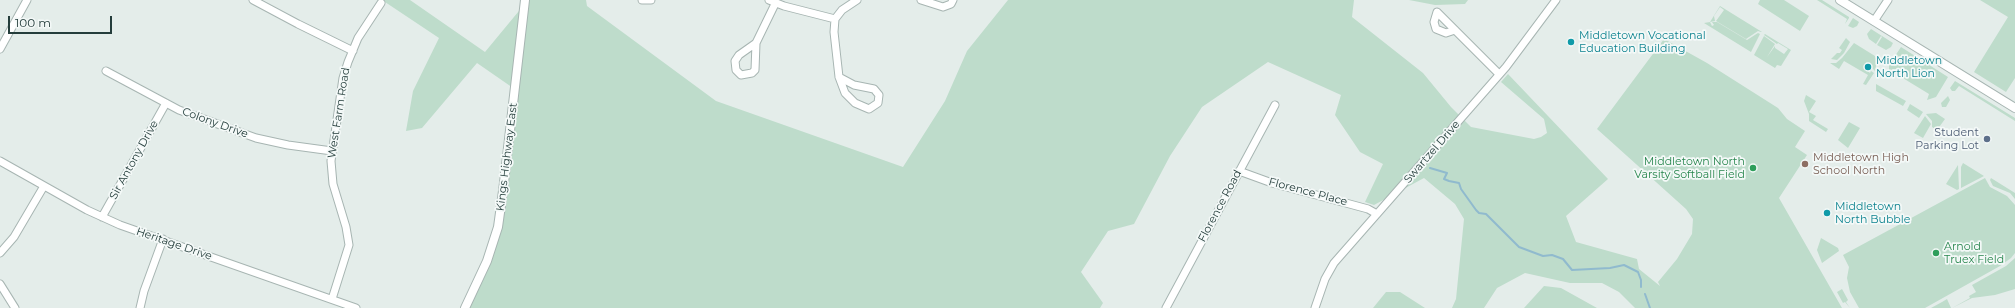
<!DOCTYPE html>
<html>
<head>
<meta charset="utf-8">
<style>
  body { margin:0 }
  #map { position:relative; width:2015px; height:308px; overflow:hidden; background:#e4edea; font-family:Montserrat,sans-serif }
  canvas { display:block }
  .scale { position:absolute; left:8px; top:16px; width:104px; height:18px; box-sizing:border-box; border:2px solid #243d3b; border-top:0; padding-left:5px; font-size:12px; line-height:14px; white-space:nowrap; color:#243d3b; -webkit-text-stroke:3px #f4f9f8; paint-order:stroke }
</style>
</head>
<body>
<div id="map">
<canvas width="2015" height="308"></canvas>
<div class="scale">100 m</div>
</div>
<script>
const ctx = document.querySelector('canvas').getContext('2d');
ctx.lineJoin = 'round';
function fill(path, color) { ctx.fillStyle = color; ctx.fill(path, 'evenodd'); }
const shape = rows => new Path2D(rows.map(r => 'M' + r).join(''));
function trace(path, color, width, dash) { ctx.strokeStyle = color; ctx.lineWidth = width; ctx.lineCap = dash ? 'butt' : 'round'; ctx.setLineDash(dash || []); ctx.stroke(path); }
function label(font, color, halo, rows, align = 'center') {
  ctx.font = font + ' Montserrat,sans-serif'; ctx.lineWidth = 3.5; ctx.setLineDash([]); ctx.textBaseline = 'middle'; ctx.strokeStyle = halo; ctx.fillStyle = color; for (const [text, x, y, turn = 0] of rows) {
    ctx.save(); ctx.translate(x, y); ctx.rotate((+turn || 0) * Math.PI / 180); ctx.textAlign = isNaN(turn) ? turn : align; if (halo) ctx.strokeText(text, 0, 0); ctx.fillText(text, 0, 0); ctx.restore();
  }
}
fill(shape([
  [382,0,410,0,485,52,528,0,586,0,587,6,716,101,903,167,945,101,967,51,1008,0,1354,0,1352,17,1423,73,1451,107,1471,127,1534,139,1541,137,1547,133,1544,119,1501,82,1508,74,1608,179,1566,216,1576,242,1637,259,1639,269,1660,286,1658,282,1677,259,1692,234,1693,219,1686,209,1597,129,1664,39,1707,63,1778,108,1787,119,1805,131,1795,147,1807,155,1779,198,1842,308,1635,308,1619,292,1602,283,1570,283,1525,273,1497,288,1484,308,1452,308,1456,299,1464,219,1455,204,1424,178,1374,205,1365,202,1383,164,1360,152,1335,115,1341,95,1268,62,1202,107,1170,156,1134,224,1108,231,1081,272,1103,303,1100,308,468,308,493,237,516,90,477,63,422,128,406,131,413,91,439,38],
  [1409,0,1468,0,1465,4,1435,5],
  [1760,0,1784,0,1809,16,1800,31,1758,4],
  [1817,0,1822,0,1849,17,1849,18,1845,24,1847,19],
  [1980,0,2015,0,2015,78,2006,92,1974,72,2008,17],
  [1720,6,1762,32,1761,32,1758,31,1746,39,1716,21,1724,10,1720,7,1714,16,1715,21,1710,22],
  [1853,18,1859,22,1857,26,1853,28,1848,26],
  [1710,22,1712,26,1714,25,1712,22,1717,22,1747,40,1758,33,1760,34,1751,52,1704,23],
  [1871,29,1893,43,1891,47,1886,50,1877,45,1882,37,1881,36,1876,44,1869,39,1867,34],
  [1765,34,1791,50,1781,66,1777,65,1775,68,1754,55,1764,36,1775,44,1767,57,1775,46,1775,48,1784,54,1788,49,1778,43,1777,44,1764,35],
  [1846,38,1850,42,1844,53,1837,60,1831,59,1837,53,1840,53,1842,50,1839,48],
  [1854,43,1875,56,1877,61,1875,71,1868,64,1865,69,1870,73,1871,71,1874,73,1866,85,1863,84,1868,75,1844,61,1839,69,1830,63,1836,63,1842,58],
  [1901,47,1948,77,1936,97,1927,100,1929,94,1893,72,1889,76,1889,65],
  [1955,81,2015,118,2015,121,1959,86,1955,91,1952,91,1950,88],
  [1876,84,1906,101,1903,106,1876,91],
  [1806,95,1816,101,1809,112,1816,116,1813,120,1828,129,1826,132,1809,121,1809,114,1804,101],
  [1948,96,1950,100,1946,107,1942,107,1941,103],
  [1910,104,1923,112,1919,118,1907,110],
  [1936,113,1945,119,1937,130,1932,127,1932,121,1926,114],
  [1925,116,1931,124,1923,138,1914,133],
  [1849,122,1860,128,1848,148,1838,140],
  [1963,163,1984,176,1961,188,1961,167],
  [1958,165,1959,189,1957,190,1946,184],
  [1985,178,1990,187,2007,196,2015,205,2015,253,2011,258,2000,266,1925,308,1859,308,1850,292,1847,278,1849,267,1843,255],
  [1991,178,2015,193,2015,199,2010,193,1993,186,1990,180],
  [1821,238,1838,248,1839,251,1822,263,1817,250],
  [2015,258,2015,289,1995,295,1972,298,1952,308,1970,298,1969,296,1976,292,1972,285,2006,266],
  [1544,286,1561,288,1597,308,1524,308],
  [1842,289,1848,300,1846,302,1850,308,1845,302,1843,303,1837,292],
  [1386,292,1400,292,1425,308,1373,308],
  [1947,299,1951,308,1931,308,1942,302]
]), '#bedccb');
trace(shape([
  [1430,168,1447,173,1444,179,1449,181,1459,183,1461,189,1476,210,1479,213,1486,214,1519,247,1543,256,1552,255,1563,259,1572,270,1610,268,1624,265,1638,272,1641,280,1641,287],
  [1645,294,1650,308]
]), '#90bace', 2);
const minor = shape([
  [253,0,298,24,353,51],
  [642,0,651,0],
  [769,0,784,6,835,19],
  [921,0,943,7,951,4,953,0],
  [835,19,834,32,839,77],
  [835,19,842,10,857,0],
  [1874,21,1888,0],
  [1455,30,1446,33,1436,29,1434,22,1437,12,1499,74],
  [756,43,755,70,752,73,741,75,736,70,735,61,739,55,756,43],
  [756,43,775,4],
  [0,49,27,0],
  [106,71,179,110,256,138,288,145,332,151],
  [839,77,854,85,874,89,879,95,878,103,869,109,855,103,845,93,839,77],
  [0,161,87,210,120,225,356,308],
  [1239,171,1272,183,1368,209,1377,214],
  [102,217,166,103],
  [0,253,14,237,44,186],
  [0,284,15,308],
  [332,299,349,245,346,227,333,184,331,161,343,78,348,62,358,38,381,3],
  [140,308,144,291,163,239],
  [1166,308,1275,105],
  [1315,308,1325,279,1334,263,1506,67,1556,0]
]);
const tertiary = shape([
  [1840,0,2015,108],
  [465,308,487,261,498,227,503,191,525,0]
]);
trace(minor, '#a7b5b2', 9);
trace(tertiary, '#a7b5b2', 10);
trace(minor, '#fff', 7);
trace(tertiary, '#fff', 8);
for (const [x, y, r, color] of [
  [1571,42,4,"#0f9aa8"],
  [1868,67,4,"#0f9aa8"],
  [1987,139,4,"#5c6f8a"],
  [1805,164,4,"#8d6e63"],
  [1753,168,4,"#2e9e5b"],
  [1827,213,4,"#0f9aa8"],
  [1936,253,4,"#2e9e5b"]
]) { const dot = new Path2D(); dot.arc(x, y, r, 0, 2 * Math.PI); ctx.fillStyle = color; ctx.fill(dot); trace(dot, '#f4f9f8', 1.5); }
label('11px', '#0d838f', '#f4f9f8', [
  ["Middletown Vocational",1579,36],
  ["Education Building",1579,49],
  ["Middletown",1876,61],
  ["North Lion",1876,74],
  ["Middletown",1835,207],
  ["North Bubble",1835,220]
], 'left');
label('11px', '#243d3b', '#f4f9f8', [
  ["West Farm Road",339,113,-81],
  ["Colony Drive",215,123,20],
  ["Swartzel Drive",1432,152,-49],
  ["Kings Highway East",507,157,-83],
  ["Sir Antony Drive",134,160,-61],
  ["Florence Place",1308,192,15],
  ["Florence Road",1220,206,-62],
  ["Heritage Drive",174,244,19]
]);
label('11px', '#4e5e75', '#f4f9f8', [
  ["Student",1979,133],
  ["Parking Lot",1979,146]
], 'right');
label('11px', '#785e54', '#f4f9f8', [
  ["Middletown High",1813,158],
  ["School North",1813,171]
], 'left');
label('11px', '#27864d', '#f4f9f8', [
  ["Middletown North",1745,162],
  ["Varsity Softball Field",1745,175],
  ["Arnold",1944,247,"left"],
  ["Truex Field",1944,260,"left"]
], 'right');
</script>
</body>
</html>
